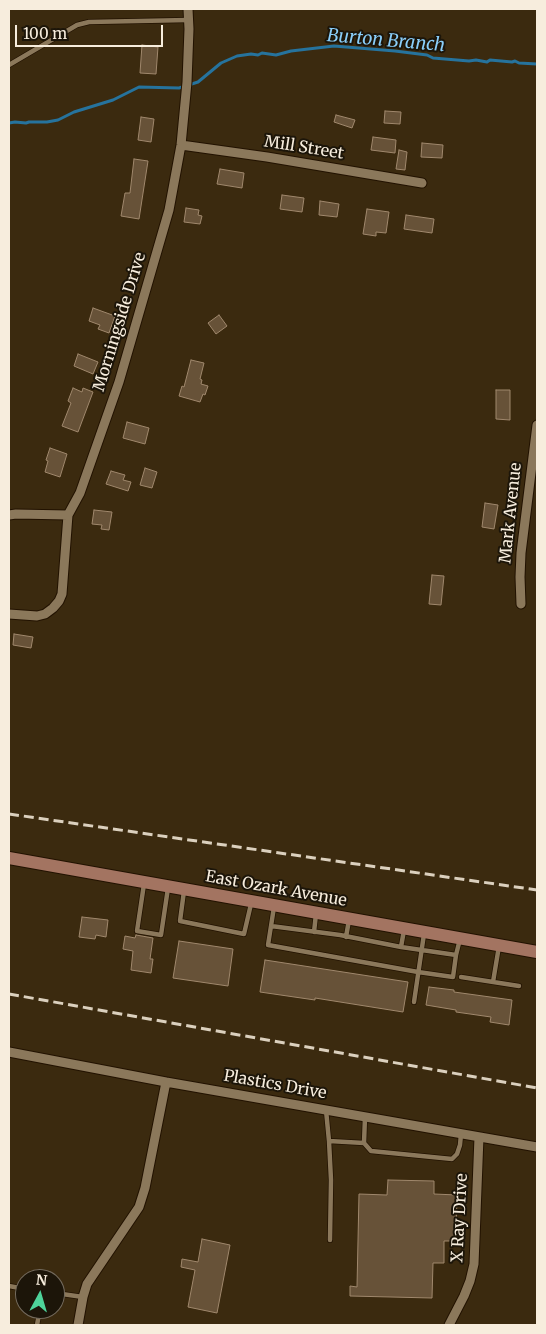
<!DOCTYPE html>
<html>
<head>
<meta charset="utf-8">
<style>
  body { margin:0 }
  #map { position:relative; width:546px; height:1334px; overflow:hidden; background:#3b2a0f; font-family:Merriweather,serif }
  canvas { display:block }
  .frame { position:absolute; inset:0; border:10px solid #f7eddd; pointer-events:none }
  .north { position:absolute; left:15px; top:1269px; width:50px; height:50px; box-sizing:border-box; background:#1c1509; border:1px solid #746b5e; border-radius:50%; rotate:6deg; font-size:14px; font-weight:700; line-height:20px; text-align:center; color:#f7eddd }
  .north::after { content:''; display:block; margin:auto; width:18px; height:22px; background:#4ed39a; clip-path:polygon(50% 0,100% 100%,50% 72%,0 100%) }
  .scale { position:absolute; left:15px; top:25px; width:148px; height:22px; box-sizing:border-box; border:2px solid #f7eddd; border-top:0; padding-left:6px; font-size:15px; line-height:18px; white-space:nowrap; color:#f7eddd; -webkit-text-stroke:4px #1c1509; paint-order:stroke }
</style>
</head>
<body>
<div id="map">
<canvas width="546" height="1334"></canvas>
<div class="frame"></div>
<div class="north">N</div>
<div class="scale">100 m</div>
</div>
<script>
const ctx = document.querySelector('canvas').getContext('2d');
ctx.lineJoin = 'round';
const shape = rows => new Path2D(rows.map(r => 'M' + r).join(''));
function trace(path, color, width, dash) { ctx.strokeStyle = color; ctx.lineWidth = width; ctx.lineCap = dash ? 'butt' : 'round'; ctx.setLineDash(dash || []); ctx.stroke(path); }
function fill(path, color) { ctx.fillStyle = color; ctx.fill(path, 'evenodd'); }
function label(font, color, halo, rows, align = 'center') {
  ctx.font = font + ' Merriweather,serif'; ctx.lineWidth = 4; ctx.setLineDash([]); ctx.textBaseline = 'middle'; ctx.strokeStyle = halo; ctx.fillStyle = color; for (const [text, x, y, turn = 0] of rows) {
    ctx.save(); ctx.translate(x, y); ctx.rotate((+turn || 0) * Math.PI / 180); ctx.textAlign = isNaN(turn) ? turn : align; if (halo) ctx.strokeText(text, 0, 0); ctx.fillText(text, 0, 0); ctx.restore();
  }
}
trace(shape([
  [9,123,15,122,26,123,29,122,47,122,58,120,74,112,113,100,139,87,179,88,198,82,221,63,237,56,251,54,258,55,262,53,276,55,291,51,334,46,395,51,427,55,433,58,469,61,476,60,487,62,490,60,512,62,515,61,519,63,537,64]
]), '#26739d', 3);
const building = shape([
  [142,45,158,47,156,74,140,73,142,45],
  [385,111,401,112,400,124,384,123,385,111],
  [336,115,355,120,352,128,334,122,336,115],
  [141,117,154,119,151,142,138,140,141,117],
  [373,137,396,140,395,153,371,150,373,137],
  [422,143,443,145,442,158,421,157,422,143],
  [399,150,407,152,405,170,396,169,399,150],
  [134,159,148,161,139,219,121,216,125,193,130,193,134,159],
  [220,169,244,173,242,188,217,184,220,169],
  [282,195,304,198,302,212,280,209,282,195],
  [320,201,339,204,337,217,319,215,320,201],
  [186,208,199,210,198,215,202,216,200,224,184,222,186,208],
  [367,209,389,212,386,233,376,232,376,236,363,234,367,209],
  [406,215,434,219,432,233,404,229,406,215],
  [93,308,115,316,109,333,98,329,100,325,89,321,93,308],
  [219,315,227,326,216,334,208,323,219,315],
  [78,354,98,362,93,374,74,366,78,354],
  [191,360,204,363,200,379,202,380,201,384,208,386,205,395,203,394,200,402,179,396,182,386,184,387,191,360],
  [73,388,82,392,83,388,93,392,78,432,62,426,71,403,68,401,73,388],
  [496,390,510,390,510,420,496,419,496,390],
  [127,422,149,428,145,444,123,438,127,422],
  [50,448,67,454,60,477,45,472,48,461,46,460,50,448],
  [145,468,157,472,152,488,140,485,145,468],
  [111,471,125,475,123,480,131,482,128,491,106,484,111,471],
  [485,503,498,505,494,529,482,527,485,503],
  [94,510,112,512,109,530,101,529,102,525,92,524,94,510],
  [432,575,444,576,441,605,429,604,432,575],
  [14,634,33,637,31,648,13,645,14,634],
  [82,917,108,920,106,937,96,935,95,939,79,937,82,917],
  [136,935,153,938,150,959,153,959,151,973,131,970,133,951,123,949,125,936,135,938,136,935],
  [179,941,233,949,228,986,173,978,179,941],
  [265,960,408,982,403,1012,315,998,315,1000,260,992,265,960],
  [429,987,454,990,454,992,512,1000,509,1025,490,1022,491,1017,456,1012,456,1010,426,1005,429,987],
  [388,1180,434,1181,434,1194,457,1195,456,1241,444,1241,444,1263,433,1263,432,1298,350,1296,350,1286,357,1287,359,1194,387,1195,388,1180],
  [202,1239,230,1245,217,1313,188,1307,195,1270,181,1267,182,1259,198,1262,202,1239]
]);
fill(building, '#675238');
trace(building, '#a0886d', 1);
const service = shape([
  [9,65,77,25,89,22,188,20],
  [144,884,137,931,161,935,168,888],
  [184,891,180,921,244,934,251,904],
  [274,907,268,945,418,972,453,977,456,955],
  [271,926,340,935,401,947,456,955,460,939],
  [314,932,316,914],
  [346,937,349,920],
  [401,947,404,930],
  [461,977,519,986],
  [493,982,499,946],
  [414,1002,424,934],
  [326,1110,329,1141,364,1143,365,1117],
  [329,1141,331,1180,330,1240],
  [364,1143,371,1151,452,1159,457,1154,460,1145,461,1134],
  [9,1286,25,1289],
  [55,1293,83,1297],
  [37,1325,40,1309]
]);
const minor = shape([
  [181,145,267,157,422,183],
  [9,515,16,514,68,515],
  [521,604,520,577,521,553,537,425],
  [9,614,37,616,45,614,53,608,59,601,62,594,68,515,80,493,119,382,169,210,181,145,187,82,189,29,188,9],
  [9,1052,166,1082,537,1147],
  [78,1325,83,1297,87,1284,139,1207,145,1188,166,1082],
  [449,1325,464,1296,470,1281,474,1264,479,1137]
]);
const secondary = shape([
  [9,858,537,952]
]);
trace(service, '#221200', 6);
trace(minor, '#221200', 11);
trace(secondary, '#221200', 14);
trace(service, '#8b785b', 4.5);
trace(minor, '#8b785b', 9);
trace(secondary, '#a37461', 12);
trace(shape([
  [9,814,537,890],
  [9,994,537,1088]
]), '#dbd0be', 3, [10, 5]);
label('16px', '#f7eddd', '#1c1509', [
  ["Mill Street",304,148,9],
  ["Morningside Drive",120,322,-73],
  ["Mark Avenue",511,513,-84],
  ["East Ozark Avenue",276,889,10],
  ["Plastics Drive",275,1085,10],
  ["X Ray Drive",460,1218,-87]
]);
label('italic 18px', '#8acef9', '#1c1509', [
  ["Burton Branch",386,41,5]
]);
</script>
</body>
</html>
